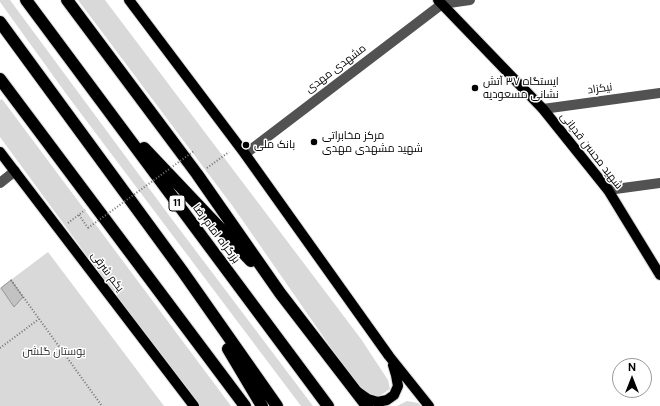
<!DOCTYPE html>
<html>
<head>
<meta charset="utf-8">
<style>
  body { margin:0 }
  #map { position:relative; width:660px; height:406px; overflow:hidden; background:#fff; font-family:"DM Sans",sans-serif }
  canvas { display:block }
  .north { position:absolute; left:612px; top:358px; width:40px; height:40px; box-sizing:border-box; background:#fff; border:1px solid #999; border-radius:50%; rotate:0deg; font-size:11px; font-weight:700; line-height:16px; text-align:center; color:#000 }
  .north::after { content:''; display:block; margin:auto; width:14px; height:18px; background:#000; clip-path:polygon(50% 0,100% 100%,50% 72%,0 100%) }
</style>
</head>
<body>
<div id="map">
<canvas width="660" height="406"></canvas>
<div class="north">N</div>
</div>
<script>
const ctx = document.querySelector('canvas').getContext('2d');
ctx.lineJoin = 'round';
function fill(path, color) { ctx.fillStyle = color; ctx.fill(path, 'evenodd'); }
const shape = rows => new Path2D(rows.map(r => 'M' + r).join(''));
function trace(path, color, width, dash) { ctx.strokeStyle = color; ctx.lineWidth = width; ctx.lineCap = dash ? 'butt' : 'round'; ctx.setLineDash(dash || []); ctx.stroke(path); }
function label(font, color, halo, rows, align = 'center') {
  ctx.font = font + ' "DM Sans",Cairo,sans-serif'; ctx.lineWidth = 3; ctx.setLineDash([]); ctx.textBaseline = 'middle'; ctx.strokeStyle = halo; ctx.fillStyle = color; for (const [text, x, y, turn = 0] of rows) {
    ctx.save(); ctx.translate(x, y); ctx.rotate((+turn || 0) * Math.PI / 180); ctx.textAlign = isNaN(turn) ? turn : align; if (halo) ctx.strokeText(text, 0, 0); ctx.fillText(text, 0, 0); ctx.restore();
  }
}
fill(shape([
  [0,0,10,0,171,218,313,406,301,406,67,95,0,2],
  [78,0,105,0,361,339,388,380,390,389,378,397,367,394,354,381,234,208],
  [2,99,231,406,197,406,0,137,0,100],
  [48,252,164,406,0,406,0,288],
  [407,401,418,403,421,406,397,406]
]), '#d9d9d9');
const building = shape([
  [11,280,23,297,14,307,1,288,11,280]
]);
fill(building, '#c2c2c2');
trace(building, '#969696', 1);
const major = shape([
  [129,0,245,154,389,356,429,406],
  [438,0,543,109,608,190,660,275],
  [0,152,194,406],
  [358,392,368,399,378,402,387,400,394,395,398,386,396,375,393,365]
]);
const highway = shape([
  [26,0,328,406],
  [67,0,197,174,280,293,367,406],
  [0,22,183,272,277,406],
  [0,79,245,406],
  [144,148,251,261],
  [228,349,262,406]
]);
trace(major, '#dbdbdb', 12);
trace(highway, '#dbdbdb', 14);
trace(shape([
  [207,168,229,152],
  [79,215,88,228],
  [68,223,85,210],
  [11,280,102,406],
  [0,348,39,319]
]), '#747474', 2, [1, 2]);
trace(shape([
  [543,109,660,93],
  [245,154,442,4,470,0],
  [0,183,15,171],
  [608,190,660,183]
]), '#525252', 10);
trace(major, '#000', 10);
trace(highway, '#000', 12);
trace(shape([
  [88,228,194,151]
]), '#747474', 2, [1, 2]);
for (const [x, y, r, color] of [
  [475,88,4,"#000"],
  [314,142,4,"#000"],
  [246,145,4,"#000"]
]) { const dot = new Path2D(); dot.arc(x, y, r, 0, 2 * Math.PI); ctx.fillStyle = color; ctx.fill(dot); trace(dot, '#fff', 1.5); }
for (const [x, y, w] of [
  [177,203,16]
]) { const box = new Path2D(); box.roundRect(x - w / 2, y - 8, w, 16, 3); ctx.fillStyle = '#fff'; ctx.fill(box); trace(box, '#000', 1); }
label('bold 10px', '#000', null, [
  ["11",177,203]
]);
label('11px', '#000', '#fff', [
  ["مشهدی مهدی",336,69,-37],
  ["نیکزاد",600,89,-8],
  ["شهید محسن قدیانی",591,151,52],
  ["بزرگراه امام رضا",216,234,53],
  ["یکم شرقی",107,272,53]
]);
label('11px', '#000', '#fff', [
  ["ایستگاه ۳۷ آتش",483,82],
  ["نشانی مسعودیه",483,95],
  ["مرکز مخابراتی",322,136],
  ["شهید مشهدی مهدی",322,149],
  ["بانک ملی",254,145]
], 'left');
label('11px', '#303030', '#fff', [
  ["بوستان گلشن",54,352]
]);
</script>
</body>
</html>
